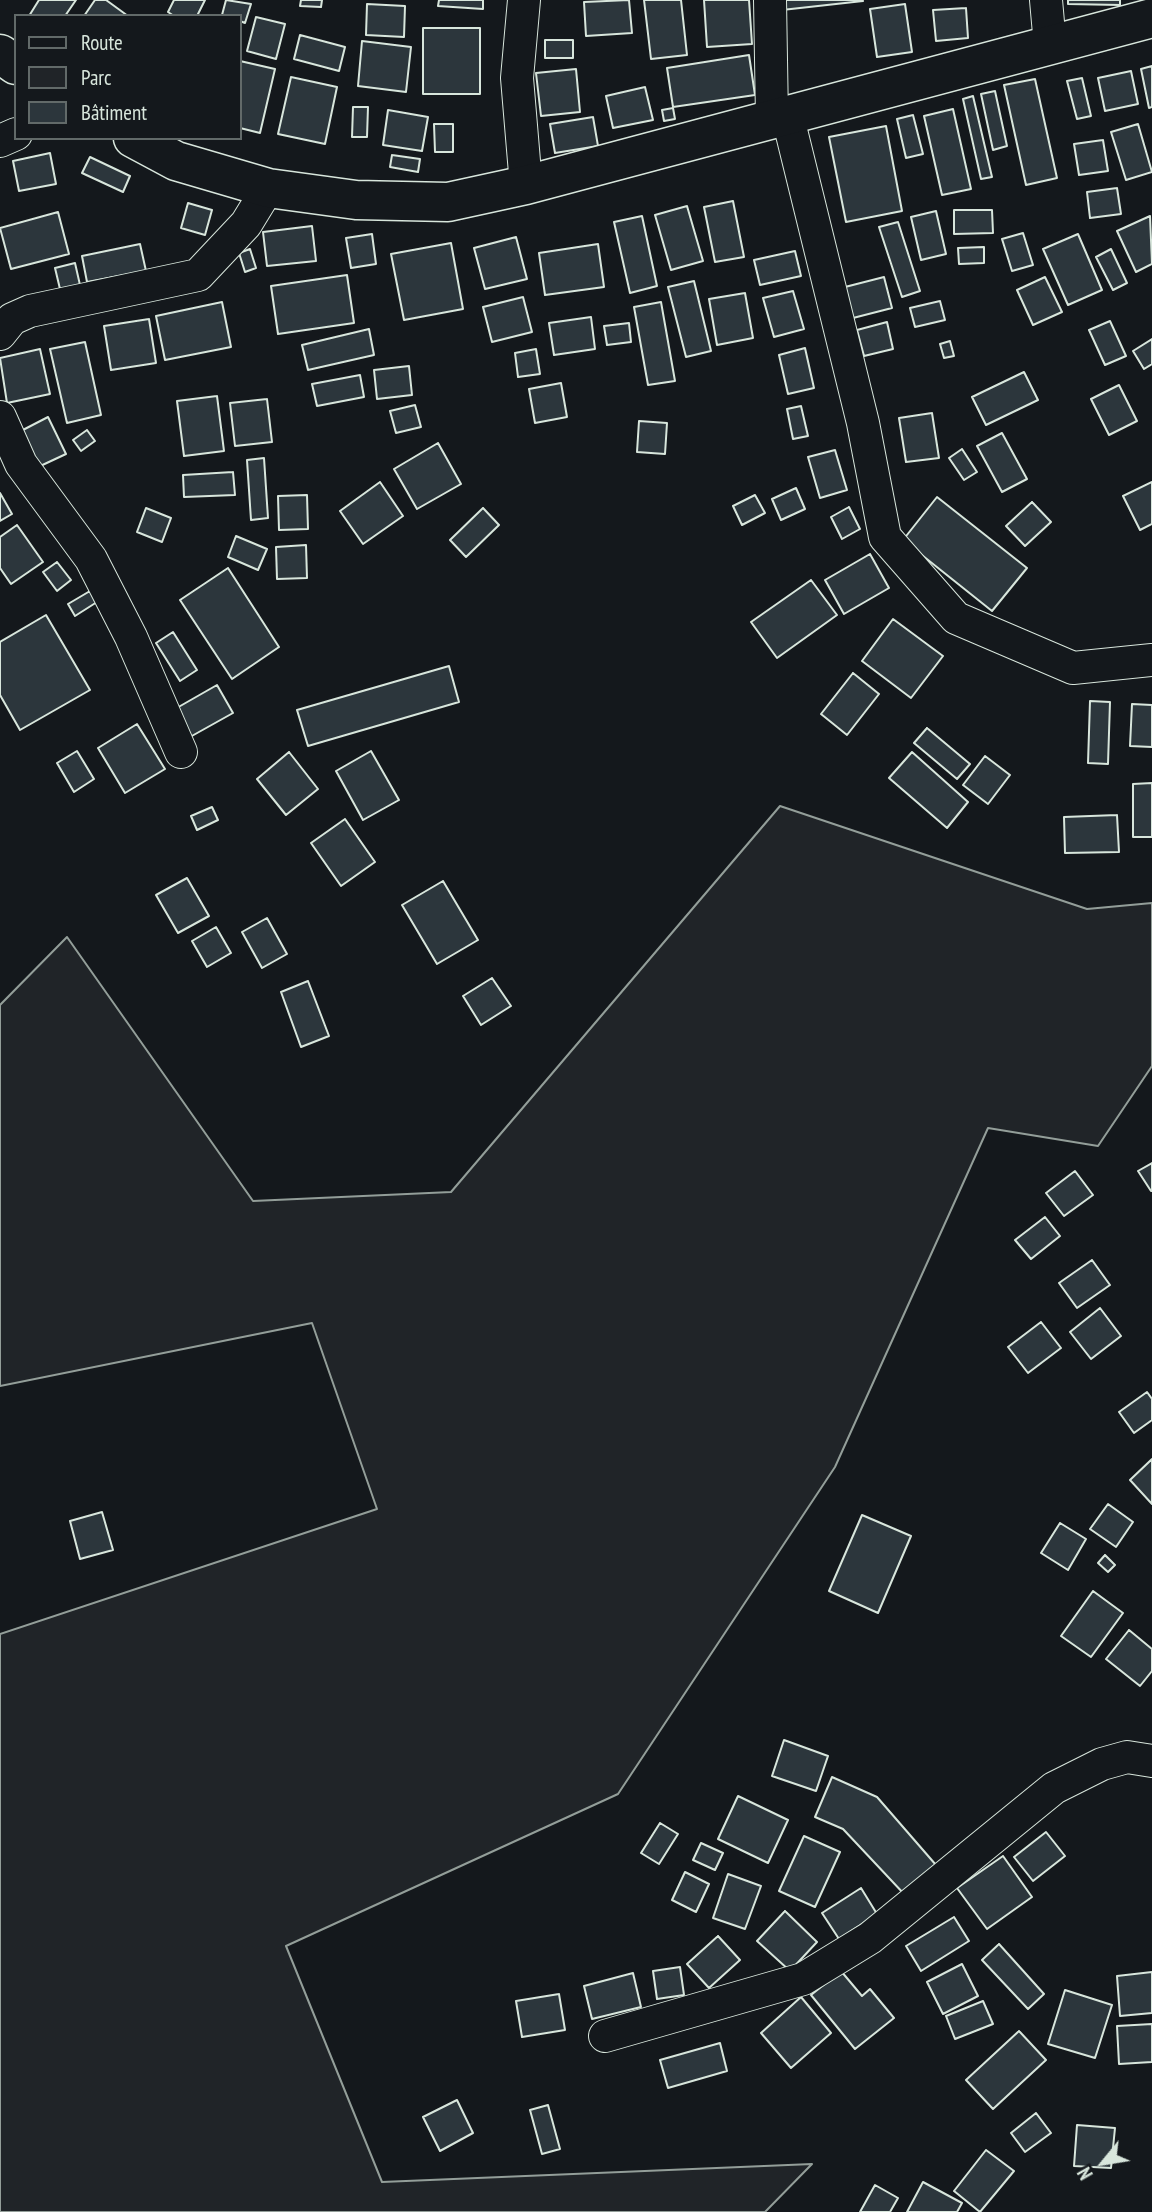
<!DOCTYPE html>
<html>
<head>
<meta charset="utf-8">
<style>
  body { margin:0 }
  #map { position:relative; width:1152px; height:2212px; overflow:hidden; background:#14181c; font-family:"PT Sans Narrow",sans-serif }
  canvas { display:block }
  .legend { position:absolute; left:14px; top:14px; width:228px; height:126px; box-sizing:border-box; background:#14181c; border:2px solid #626a69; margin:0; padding:9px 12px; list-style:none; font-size:21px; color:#d8e6dc }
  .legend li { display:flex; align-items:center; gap:14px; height:35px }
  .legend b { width:35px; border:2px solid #626a69 }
  .north { position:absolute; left:1068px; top:2128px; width:70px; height:70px; -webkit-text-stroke:5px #14181c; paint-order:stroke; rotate:240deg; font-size:19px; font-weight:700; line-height:28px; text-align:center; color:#d8e6dc }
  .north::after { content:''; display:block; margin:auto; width:24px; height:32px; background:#d8e6dc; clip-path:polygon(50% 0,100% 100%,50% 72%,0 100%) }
</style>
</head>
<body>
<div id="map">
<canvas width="1152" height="2212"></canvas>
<ul class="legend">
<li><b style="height:9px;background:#14181c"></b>Route</li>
<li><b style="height:19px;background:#202428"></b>Parc</li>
<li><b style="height:19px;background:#2c363c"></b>Bâtiment</li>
</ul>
<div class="north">N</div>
</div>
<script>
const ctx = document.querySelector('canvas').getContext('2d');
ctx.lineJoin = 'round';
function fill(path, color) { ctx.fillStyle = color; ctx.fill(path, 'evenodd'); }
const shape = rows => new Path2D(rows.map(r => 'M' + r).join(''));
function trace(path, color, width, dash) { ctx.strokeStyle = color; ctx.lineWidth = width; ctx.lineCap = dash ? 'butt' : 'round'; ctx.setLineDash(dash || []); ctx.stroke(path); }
const green = shape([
  [780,806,1087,909,1152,903,1152,1066,1098,1146,988,1128,835,1467,618,1794,286,1946,382,2182,812,2164,765,2212,0,2212,0,1634,377,1509,312,1323,0,1386,0,1005,67,937,253,1201,451,1192,780,806]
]);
fill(green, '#202428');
trace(green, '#939e99', 2);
const building = shape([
  [39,0,76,0,65,16,29,16,39,0],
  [95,0,106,0,128,16,84,16,95,0],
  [174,0,205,0,197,16,174,16,168,12,174,0],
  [226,0,251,4,245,23,240,21,240,16,222,15,226,0],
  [301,0,322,0,321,7,300,6,301,0],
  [439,0,483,0,483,9,438,6,439,0],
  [629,0,632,33,586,36,584,2,629,0],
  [644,0,681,0,687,55,651,59,644,0],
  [704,0,749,0,752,44,707,47,704,0],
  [781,0,862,0,863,1,782,10,781,0],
  [1068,0,1120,0,1120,5,1068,4,1068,0],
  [367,4,405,6,404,37,366,35,367,4],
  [905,4,912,52,877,57,870,9,905,4],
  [966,8,968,38,936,41,933,10,966,8],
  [256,17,285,24,276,59,247,51,256,17],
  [423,28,480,28,480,94,423,94,423,28],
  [300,35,345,47,339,71,294,59,300,35],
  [545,40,573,40,573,58,545,58,545,40],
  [362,41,411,47,406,92,358,86,362,41],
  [749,55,755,95,673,107,667,68,749,55],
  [240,61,275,69,260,133,240,128,240,61],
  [1152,66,1152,107,1149,108,1141,69,1152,66],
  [576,69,580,112,541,116,536,73,576,69],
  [1131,71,1138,104,1105,111,1098,78,1131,71],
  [291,77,337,87,325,144,278,134,291,77],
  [1082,78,1091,116,1077,119,1067,81,1082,78],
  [1035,79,1057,178,1026,185,1004,85,1035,79],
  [645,87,653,120,613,128,606,96,645,87],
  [995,91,1007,146,993,150,981,94,995,91],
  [973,96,992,177,981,179,963,99,973,96],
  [353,107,368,107,367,137,352,137,353,107],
  [673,108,675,119,664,121,662,110,673,108],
  [953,109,971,189,942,195,924,116,953,109],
  [388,110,428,117,422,151,383,145,388,110],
  [913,115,923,154,906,158,897,119,913,115],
  [593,117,598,146,555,153,550,124,593,117],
  [434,124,453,124,453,152,435,152,434,124],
  [1138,124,1152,172,1126,180,1111,132,1138,124],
  [886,126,902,211,846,222,829,137,886,126],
  [1103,140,1108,171,1079,175,1074,144,1103,140],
  [50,153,56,184,19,191,13,161,50,153],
  [392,155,420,159,418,172,390,167,392,155],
  [90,157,130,176,123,192,82,173,90,157],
  [1117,188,1121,214,1090,218,1087,192,1117,188],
  [733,201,744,257,715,262,704,207,733,201],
  [188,203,212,210,205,235,181,228,188,203],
  [687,206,703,261,671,270,655,215,687,206],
  [954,210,992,210,993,233,954,234,954,210],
  [936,211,946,254,921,260,911,217,936,211],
  [58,212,69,254,11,269,0,228,58,212],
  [642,216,657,286,630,293,614,222,642,216],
  [1150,216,1152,264,1136,272,1117,231,1150,216],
  [898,222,920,291,902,297,879,227,898,222],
  [312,226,316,261,267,266,263,232,312,226],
  [1023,233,1033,265,1012,271,1002,239,1023,233],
  [372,234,376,264,351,268,346,238,372,234],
  [1078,234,1102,290,1068,305,1043,249,1078,234],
  [516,237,527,279,485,289,474,248,516,237],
  [451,243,463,309,404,320,391,254,451,243],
  [140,244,146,271,87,282,82,256,140,244],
  [598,244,604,287,545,295,539,253,598,244],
  [984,247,984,263,959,264,958,248,984,247],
  [250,249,256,268,245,272,239,253,250,249],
  [1111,249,1127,283,1113,290,1096,257,1111,249],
  [795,251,801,276,760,285,754,260,795,251],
  [75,263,80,285,60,289,55,268,75,263],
  [347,275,354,323,278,334,271,286,347,275],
  [884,277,892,308,853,318,845,287,884,277],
  [1045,277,1062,312,1033,325,1017,290,1045,277],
  [694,281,711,351,686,357,668,287,694,281],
  [793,291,804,329,774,337,763,298,793,291],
  [745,293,753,338,717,345,709,299,745,293],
  [523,297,532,332,492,342,483,307,523,297],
  [940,301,945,320,915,327,910,308,940,301],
  [222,302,231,347,165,360,156,316,222,302],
  [661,302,675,381,648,385,634,307,661,302],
  [591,317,595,349,554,355,549,323,591,317],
  [149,319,156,363,111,370,104,326,149,319],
  [1110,321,1126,356,1105,365,1089,330,1110,321],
  [887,322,893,349,864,356,857,330,887,322],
  [629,323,631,342,607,345,604,326,629,323],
  [369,329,374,355,308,370,302,345,369,329],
  [1152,339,1152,364,1144,369,1133,351,1152,339],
  [950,341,954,356,944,358,940,344,950,341],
  [85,342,101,415,67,423,50,349,85,342],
  [805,348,814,388,788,394,779,355,805,348],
  [40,349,50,394,7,403,0,358,40,349],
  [536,349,540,374,518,377,515,353,536,349],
  [409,366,412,395,377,399,374,370,409,366],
  [1024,372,1038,400,986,425,972,397,1024,372],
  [360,375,364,397,317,406,312,384,360,375],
  [561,383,567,417,535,423,529,389,561,383],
  [1119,385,1137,421,1109,435,1091,399,1119,385],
  [217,396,224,451,184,456,177,401,217,396],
  [267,399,272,442,235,446,230,403,267,399],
  [415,405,421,427,396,433,390,411,415,405],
  [801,406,808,436,793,439,787,409,801,406],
  [932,413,939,458,906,462,899,418,932,413],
  [48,417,66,454,36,468,19,432,48,417],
  [639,421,667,423,665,454,637,452,639,421],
  [87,430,95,441,81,451,73,440,87,430],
  [1002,433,1027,479,1002,492,977,446,1002,433],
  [438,443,461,484,417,509,394,469,438,443],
  [962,449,977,472,964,480,949,458,962,449],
  [835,450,847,490,820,498,808,457,835,450],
  [264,458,268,518,251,520,247,460,264,458],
  [233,472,235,495,184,497,183,475,233,472],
  [380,482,403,516,363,544,340,511,380,482],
  [1152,482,1152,524,1140,530,1123,496,1152,482],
  [796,488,805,509,781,520,772,499,796,488],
  [0,493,12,514,0,521,0,493],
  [307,495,308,529,279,530,278,496,307,495],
  [755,495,765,513,742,525,733,506,755,495],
  [937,497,1027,568,992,611,903,540,937,497],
  [1032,502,1051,522,1025,546,1006,526,1032,502],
  [849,507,860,529,842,539,831,517,849,507],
  [146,508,171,518,162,542,137,532,146,508],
  [483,508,499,525,466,557,450,540,483,508],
  [17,525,43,562,11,584,0,568,0,537,17,525],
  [236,536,267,549,258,570,228,557,236,536],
  [306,545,307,578,277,579,276,547,306,545],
  [870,554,889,588,844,614,825,580,870,554],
  [57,562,71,580,57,591,43,572,57,562],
  [228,568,279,647,232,679,180,600,228,568],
  [811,580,837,615,777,658,751,622,811,580],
  [90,591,97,602,75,616,68,604,90,591],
  [46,615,90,690,20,730,0,695,0,642,46,615],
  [893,619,943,656,911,698,862,661,893,619],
  [173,632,197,670,180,681,156,643,173,632],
  [449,666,459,702,308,746,297,710,449,666],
  [853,673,879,694,847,735,821,714,853,673],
  [217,685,233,713,190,737,175,709,217,685],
  [1090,701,1110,702,1108,764,1088,763,1090,701],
  [1132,704,1152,705,1152,747,1130,746,1132,704],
  [137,724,165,769,125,793,98,748,137,724],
  [927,728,970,764,957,779,914,743,927,728],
  [77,751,94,779,74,792,57,763,77,751],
  [371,751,399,800,363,820,336,771,371,751],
  [289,752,318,789,286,815,257,779,289,752],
  [912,752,968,802,947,828,889,778,912,752],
  [985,756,1010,775,988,804,963,785,985,756],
  [1152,783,1152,837,1133,837,1133,784,1152,783],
  [212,807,218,820,197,830,191,816,212,807],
  [1117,815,1119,852,1065,853,1064,817,1117,815],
  [345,819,375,862,341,886,311,843,345,819],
  [187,878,209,916,178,933,156,895,187,878],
  [443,881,478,940,437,964,402,905,443,881],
  [267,918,287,954,262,968,242,932,267,918],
  [216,927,231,953,207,967,192,941,216,927],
  [492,978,511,1006,481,1025,463,996,492,978],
  [308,981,329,1036,301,1047,281,992,308,981],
  [1152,1163,1152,1191,1151,1191,1138,1171,1152,1163],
  [1075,1171,1093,1195,1064,1216,1046,1193,1075,1171],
  [1045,1217,1060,1236,1031,1259,1015,1240,1045,1217],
  [1092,1260,1110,1285,1077,1308,1059,1283,1092,1260],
  [1100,1308,1121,1336,1091,1359,1070,1332,1100,1308],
  [1041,1322,1061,1348,1028,1373,1008,1347,1041,1322],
  [1147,1392,1152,1399,1152,1420,1134,1433,1119,1412,1147,1392],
  [1152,1459,1152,1504,1130,1480,1152,1459],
  [1108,1504,1133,1522,1116,1547,1090,1529,1108,1504],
  [102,1512,113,1550,80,1559,70,1521,102,1512],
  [862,1515,911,1536,878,1613,829,1591,862,1515],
  [1060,1523,1086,1539,1068,1570,1041,1553,1060,1523],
  [1105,1555,1115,1565,1108,1572,1098,1563,1105,1555],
  [1093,1591,1123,1613,1091,1657,1061,1636,1093,1591],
  [1129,1630,1152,1649,1152,1671,1140,1686,1106,1659,1129,1630],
  [784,1740,828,1756,816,1791,772,1776,784,1740],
  [832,1777,877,1797,936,1865,905,1895,843,1829,815,1817,832,1777],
  [738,1796,788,1820,768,1863,718,1839,738,1796],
  [660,1823,678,1834,659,1864,641,1853,660,1823],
  [1046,1832,1065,1856,1033,1881,1014,1857,1046,1832],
  [804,1836,840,1852,815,1907,779,1891,804,1836],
  [701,1843,723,1853,715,1870,693,1860,701,1843],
  [1003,1856,1032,1897,987,1929,957,1888,1003,1856],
  [685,1872,709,1884,696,1912,672,1900,685,1872],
  [728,1874,761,1886,745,1929,713,1918,728,1874],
  [861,1888,877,1914,839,1939,822,1913,861,1888],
  [785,1911,817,1942,790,1971,757,1941,785,1911],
  [954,1917,969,1941,921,1971,906,1946,954,1917],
  [718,1936,740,1960,709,1988,687,1964,718,1936],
  [999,1944,1044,1994,1028,2009,982,1960,999,1944],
  [962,1964,978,1996,943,2014,927,1982,962,1964],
  [680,1967,684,1995,657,1999,653,1971,680,1967],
  [841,1971,862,1996,870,1989,894,2018,855,2049,811,1995,841,1971],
  [1152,1972,1152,2013,1120,2016,1117,1976,1152,1972],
  [633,1973,641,2007,592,2019,584,1986,633,1973],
  [1065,1990,1112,2005,1095,2058,1048,2044,1065,1990],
  [559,1994,565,2030,522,2037,516,2001,559,1994],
  [801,1997,831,2033,791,2068,761,2033,801,1997],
  [983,2001,993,2024,955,2039,946,2016,983,2001],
  [1152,2024,1152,2062,1119,2064,1117,2026,1152,2024],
  [1019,2031,1046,2060,993,2109,966,2080,1019,2031],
  [720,2043,727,2071,668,2088,660,2060,720,2043],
  [457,2100,473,2133,440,2151,423,2117,457,2100],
  [548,2105,560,2149,542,2154,530,2110,548,2105],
  [1036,2113,1051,2133,1025,2152,1011,2133,1036,2113],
  [1077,2125,1115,2128,1111,2168,1074,2166,1077,2125],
  [986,2150,1014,2171,980,2212,954,2191,986,2150],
  [923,2182,962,2203,957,2212,907,2212,923,2182],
  [875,2185,898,2198,890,2212,860,2212,875,2185]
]);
fill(building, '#2c363c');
trace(building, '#d8e6dc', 2);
const minor = shape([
  [524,0,517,78,526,185],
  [770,0,772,118],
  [1046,0,1050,45],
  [787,114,863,423,885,537,956,618,1073,668,1152,660],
  [0,141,16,134],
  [0,334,12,319,30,311,198,275,246,224,268,188],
  [0,417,21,464,91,559,131,637,181,752],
  [605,2036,803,1979,870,1938,1054,1788,1102,1764,1127,1757,1152,1761]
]);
const highway = shape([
  [0,54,16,65],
  [133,138,176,161,268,188,356,200,448,202,526,185,1152,18]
]);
trace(minor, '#d8e6dc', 34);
trace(highway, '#d8e6dc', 41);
trace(minor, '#14181c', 32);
trace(highway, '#14181c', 38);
</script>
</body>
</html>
